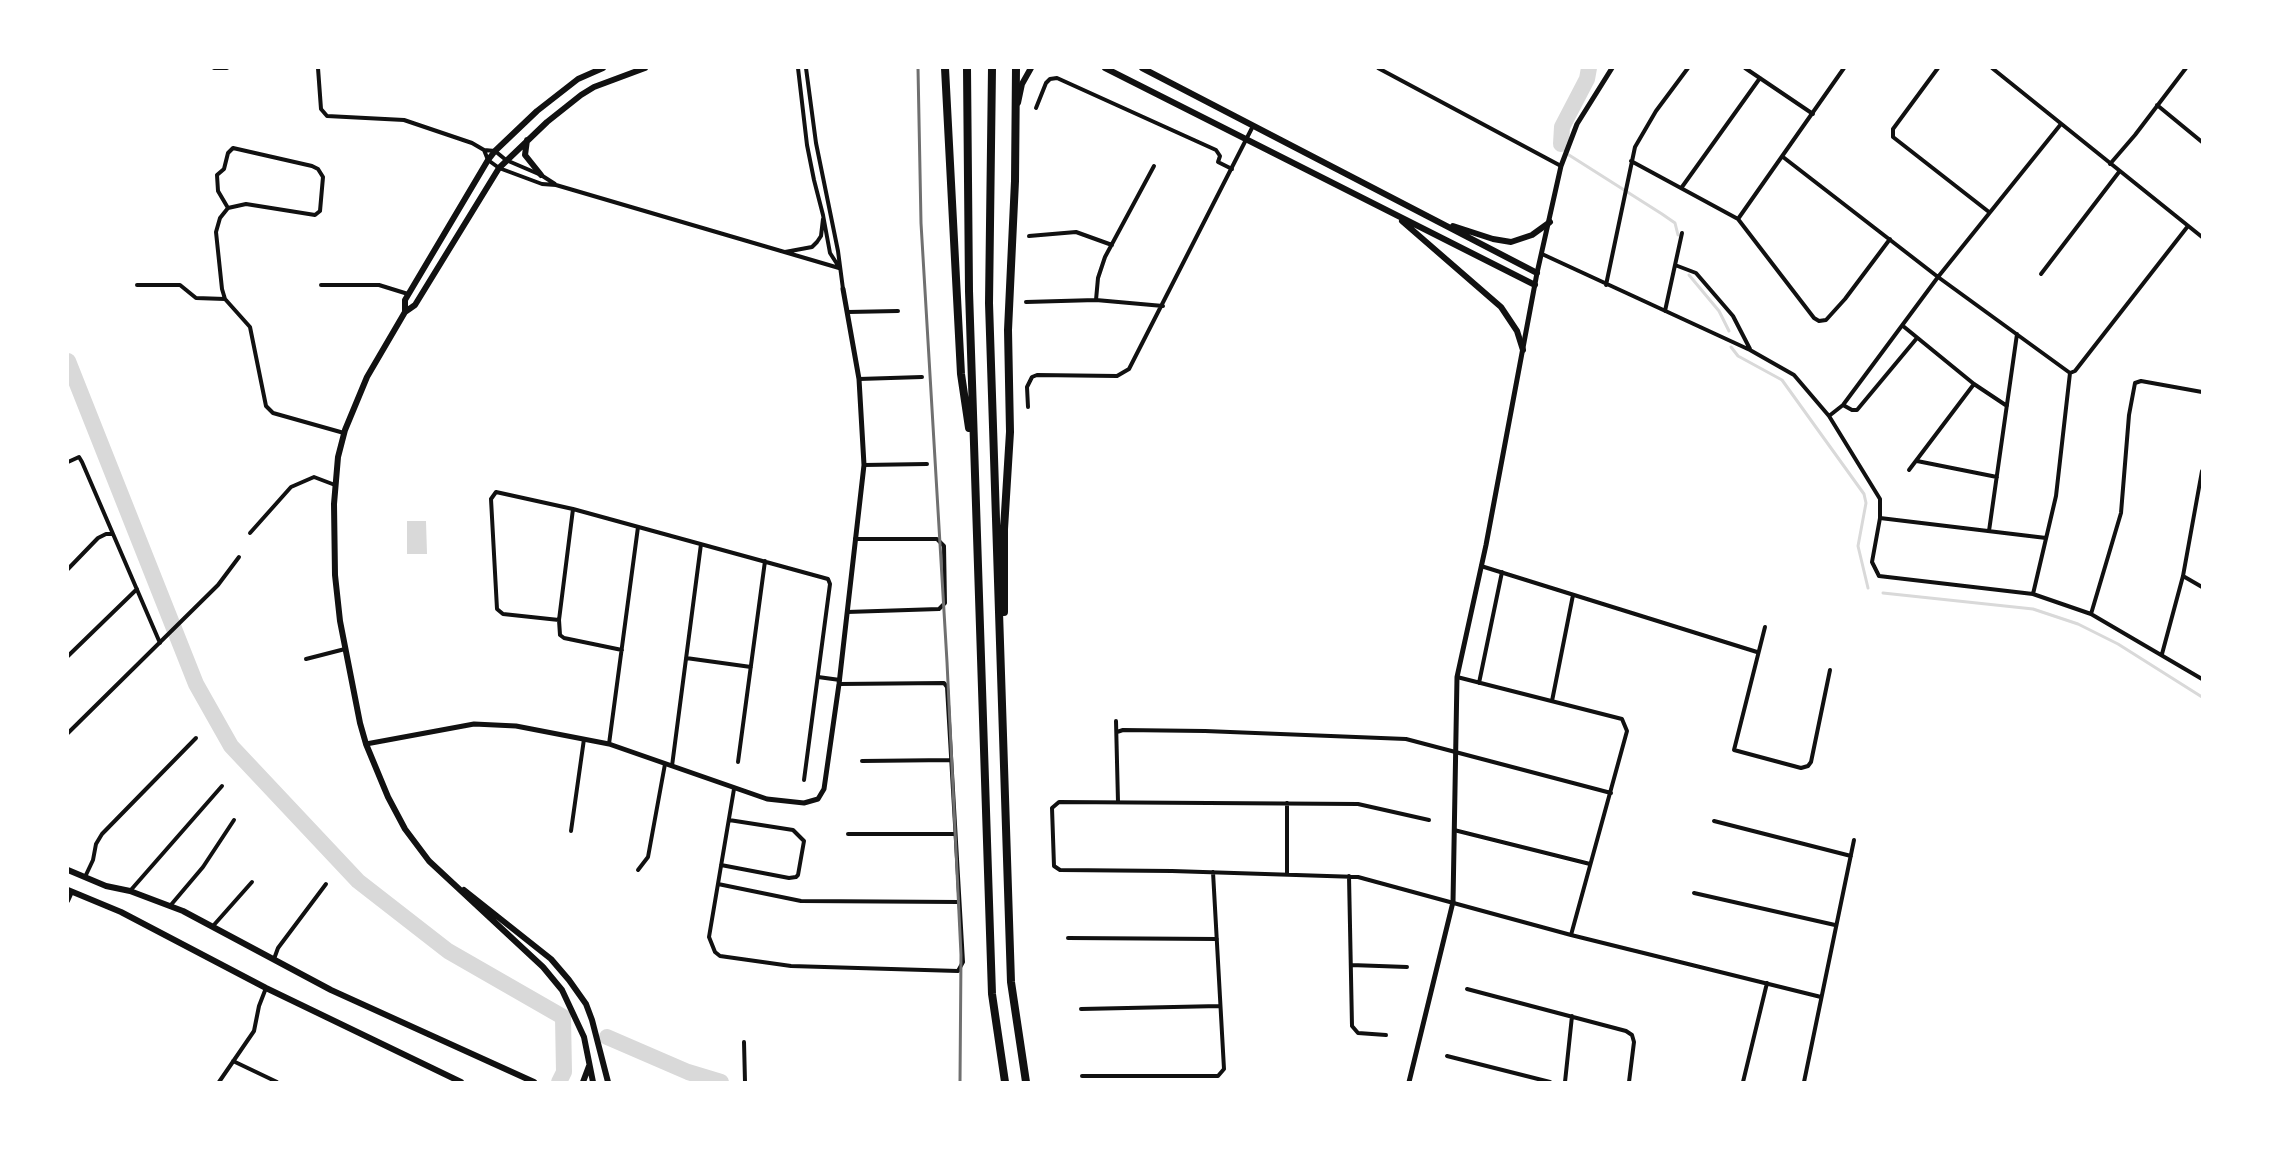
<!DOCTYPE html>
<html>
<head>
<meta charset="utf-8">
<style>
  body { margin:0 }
  #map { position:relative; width:2270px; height:1150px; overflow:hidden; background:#fff; font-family:"PT Sans",sans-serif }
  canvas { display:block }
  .frame { position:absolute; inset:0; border:69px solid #fff; pointer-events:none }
</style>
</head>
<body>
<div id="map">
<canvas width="2270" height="1150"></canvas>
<div class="frame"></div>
</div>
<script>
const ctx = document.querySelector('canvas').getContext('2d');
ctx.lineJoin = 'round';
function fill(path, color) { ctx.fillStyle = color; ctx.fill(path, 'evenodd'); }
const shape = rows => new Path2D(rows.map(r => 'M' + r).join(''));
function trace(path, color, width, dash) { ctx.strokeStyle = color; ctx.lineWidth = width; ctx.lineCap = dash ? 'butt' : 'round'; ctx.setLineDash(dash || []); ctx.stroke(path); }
fill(shape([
  [407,521,426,521,427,554,407,554]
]), '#d9d9d9');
trace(shape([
  [1569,155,1662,214,1675,223,1678,235],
  [1689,275,1719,311,1729,331],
  [1731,347,1738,356,1782,380,1864,494,1866,503,1858,546,1868,588],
  [1883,593,2033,609,2078,624,2118,644,2202,697]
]), '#d9d9d9', 3);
trace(shape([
  [1561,144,1562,127,1587,79,1589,68],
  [68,361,196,684,231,746,358,881,448,951,563,1017,564,1072,559,1082],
  [607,1037,688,1072,721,1082]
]), '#d9d9d9', 16);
trace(shape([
  [214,68,227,68],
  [318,68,321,109,327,116,404,120,472,143,484,150],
  [798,68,807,145,814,180,823,215,830,253,839,267],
  [806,68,816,143,838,251,843,289],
  [1378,68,1561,166],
  [1745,68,1813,114],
  [1938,68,1893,129,1893,137,1989,212],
  [1992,68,2202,237],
  [2157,105,2202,142],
  [1036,108,1046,83,1050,79,1057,78,1216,150,1220,156,1218,162,1232,169],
  [233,148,312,166,318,169,323,177,320,211,315,215,246,204,228,208,218,191,217,175,224,169,228,153,233,148],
  [484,150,488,160,499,168,542,184,556,185,839,268],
  [484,150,495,151,506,160,541,175,555,184],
  [1783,157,1938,277,2070,373],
  [1631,161,1738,219,1814,318,1819,321,1826,320,1845,299,1890,239],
  [2110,164,2135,135,2186,68],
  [1682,187,1760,78],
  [228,208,220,218,216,232,222,289,225,299,250,327,266,406,273,413,344,433],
  [1738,219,1844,68],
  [1029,236,1076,232,1112,245],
  [785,252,812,247,817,242,821,236,823,219],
  [1542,254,1750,350,1794,375,1829,416,1880,499,1880,518,1872,562,1879,576,2033,594,2091,614,2202,679],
  [1675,265,1696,273,1733,316,1750,349],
  [2041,274,2119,172],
  [137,285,180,285,196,298,225,299],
  [321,285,379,285,408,294],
  [1606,285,1635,147,1656,111,1688,68],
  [1096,300,1098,278,1105,257,1154,166],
  [1026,302,1096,300,1163,306],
  [1665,311,1682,233],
  [848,312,898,311],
  [1903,326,1974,384,2007,406],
  [2070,373,2075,371,2188,226],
  [859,379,922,377],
  [1843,405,1852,410,1857,410,1917,338],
  [1028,407,1027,387,1032,377,1037,375,1117,376,1129,369,1253,126],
  [1829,416,1843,405,1938,277,2061,124],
  [1917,461,1997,477],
  [68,462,79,457,82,462,160,643],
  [864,465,927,464],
  [1909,470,1974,384],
  [573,509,559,620,560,635,564,638,622,650],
  [1880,518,2046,538],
  [1989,531,2017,334],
  [250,533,291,487,314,477,335,485],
  [1481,566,1757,652],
  [68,569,98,538,106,534,113,534],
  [2183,576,2202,587],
  [2033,594,2056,496,2070,373],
  [847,612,939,609,945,603,944,546,937,539,855,539],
  [2091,614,2121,513,2129,415,2135,383,2141,381,2202,392],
  [559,620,503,614,497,609,491,499,496,492,573,509,828,579,830,584,804,780],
  [1765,627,1734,750,1801,768,1808,766,1811,762,1830,670],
  [2162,654,2183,576,2202,471],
  [68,656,137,589],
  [686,658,751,667],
  [306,659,345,649],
  [818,677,840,680],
  [1457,677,1622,719,1627,731,1571,935],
  [1479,683,1502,572],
  [1552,701,1573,595],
  [1116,721,1118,802],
  [1117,732,1123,730,1205,731,1406,739,1611,793],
  [68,733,218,585,239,557],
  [609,744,638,527],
  [862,761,951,760],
  [738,762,765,561],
  [672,766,701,544],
  [734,789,709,937,715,952,720,956,791,966,958,971,963,962,947,687,944,683,839,684],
  [1429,820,1358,804,1059,802,1052,808,1054,866,1060,870,1172,871,1358,877,1571,935,1821,997],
  [1714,821,1851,856],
  [1454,830,1590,864],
  [571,831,584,739],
  [848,834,955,834],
  [721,865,789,878,796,877,798,875,804,841,793,830,729,820],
  [638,870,648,857,665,764],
  [1287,874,1287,803],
  [1349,876,1352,1026,1358,1033,1386,1035],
  [85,877,93,860,96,844,102,834,196,738],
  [718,884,801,901,959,902],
  [130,891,222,786],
  [1694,893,1835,925],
  [68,901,72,892],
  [170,906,203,867,234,820],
  [213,926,252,882],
  [1068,938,1217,939],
  [274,959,278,948,326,884],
  [1351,965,1407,967],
  [1467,989,1626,1031,1632,1035,1634,1042,1629,1082],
  [1081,1009,1220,1006],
  [744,1042,745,1082],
  [1447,1056,1550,1082],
  [233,1061,277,1082],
  [1082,1076,1218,1076,1224,1069,1213,872],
  [219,1082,254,1031,259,1006,266,988],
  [1565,1082,1572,1016],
  [1743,1082,1767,983],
  [1804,1082,1854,840]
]), '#111', 4);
trace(shape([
  [366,744,474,724,516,726,609,744,767,799,804,803,818,799,824,789,839,684,864,465,859,379,843,289],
  [1409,1082,1453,902,1457,677,1486,545,1537,273,1561,166,1577,124,1612,68]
]), '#111', 5);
trace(shape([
  [1105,68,1535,285],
  [1142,68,1537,273],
  [1018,103,1022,84,1031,68],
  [527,140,525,155,541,175],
  [1402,221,1501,307,1517,331,1523,350],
  [1453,226,1493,239,1511,242,1532,235,1550,222],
  [405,312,405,300,488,160,495,151,537,111,578,79,603,68],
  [68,870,106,886,130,891,183,911,331,990,534,1082],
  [68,890,121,912,266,988,461,1082],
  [464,890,551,959,569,980,586,1004,592,1020,608,1082],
  [583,1082,589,1066],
  [593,1082,584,1037,562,990,543,967,429,861,405,829,388,797,366,744,360,723,340,621,335,575,334,504,338,457,345,430,367,377,405,312,415,305,499,168,547,122,581,95,594,87,645,68]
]), '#111', 6);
trace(shape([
  [945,68,961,374,969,428],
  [967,68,969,291,992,994,1005,1082],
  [992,68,989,303,1011,982,1026,1082],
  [1004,612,1004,529,1010,432,1008,330,1015,181,1016,68]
]), '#111', 8);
trace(shape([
  [918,68,921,223,947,662,961,955,960,1082]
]), '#707070', 3);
</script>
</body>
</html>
